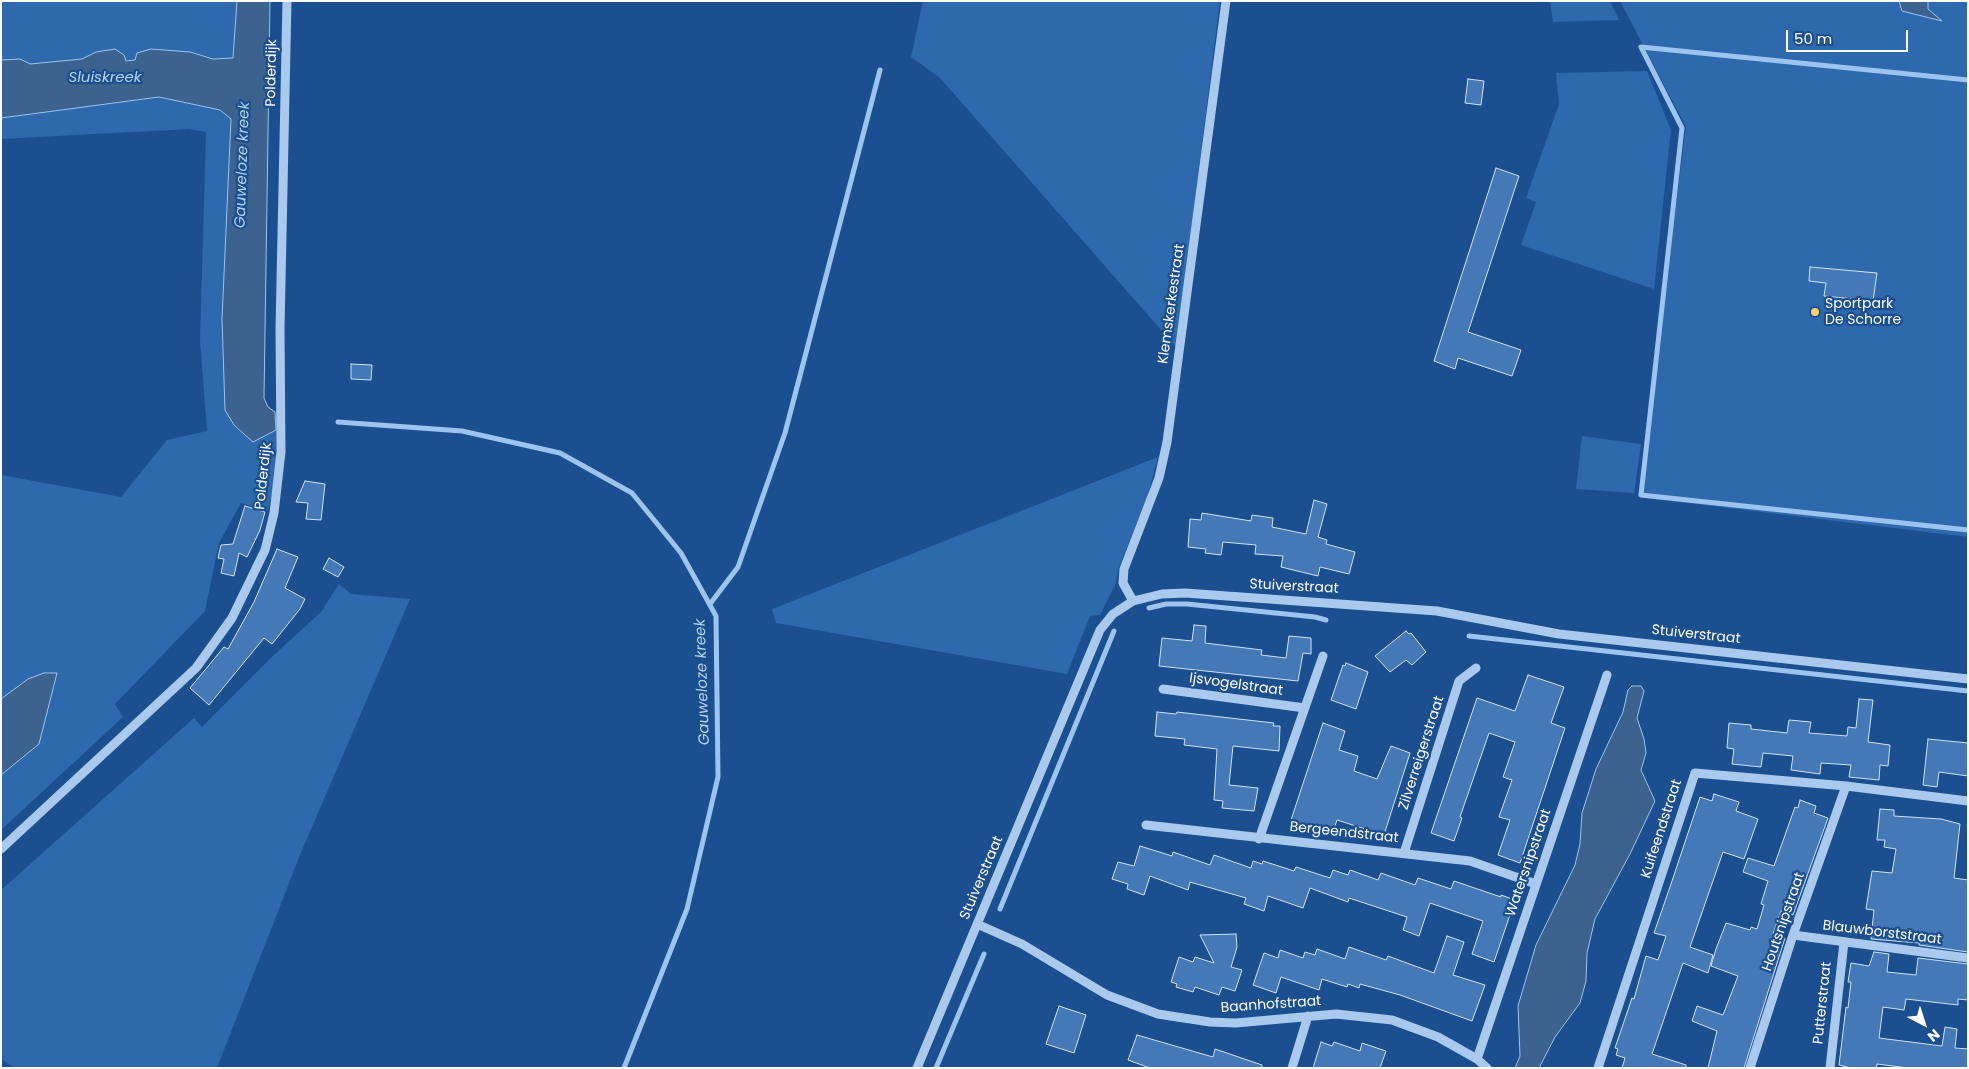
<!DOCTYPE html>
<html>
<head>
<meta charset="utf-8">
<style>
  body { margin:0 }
  #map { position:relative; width:1969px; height:1069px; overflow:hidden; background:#1b4f8f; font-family:Poppins,sans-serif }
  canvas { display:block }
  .frame { position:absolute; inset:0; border:2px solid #fff; pointer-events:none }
  .north { position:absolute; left:1899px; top:999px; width:50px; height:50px; -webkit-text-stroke:4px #1b4f8f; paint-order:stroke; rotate:140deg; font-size:14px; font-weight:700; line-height:20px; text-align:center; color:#fff }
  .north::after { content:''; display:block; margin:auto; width:18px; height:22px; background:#fff; clip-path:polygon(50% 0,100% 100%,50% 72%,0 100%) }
  .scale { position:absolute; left:1786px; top:30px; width:122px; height:22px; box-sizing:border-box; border:2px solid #fff; border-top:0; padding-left:6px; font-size:15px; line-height:18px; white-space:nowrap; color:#fff; -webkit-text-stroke:4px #1b4f8f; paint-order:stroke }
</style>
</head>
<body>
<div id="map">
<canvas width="1969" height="1069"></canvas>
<div class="frame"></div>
<div class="north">N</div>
<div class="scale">50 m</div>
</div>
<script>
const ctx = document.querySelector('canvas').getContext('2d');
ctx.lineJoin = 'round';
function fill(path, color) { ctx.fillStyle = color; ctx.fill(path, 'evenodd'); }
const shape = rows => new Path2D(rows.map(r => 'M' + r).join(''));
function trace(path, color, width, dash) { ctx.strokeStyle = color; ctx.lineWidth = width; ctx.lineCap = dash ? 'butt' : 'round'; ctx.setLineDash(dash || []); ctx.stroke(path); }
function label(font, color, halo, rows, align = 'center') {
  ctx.font = font + ' Poppins,sans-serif'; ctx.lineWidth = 4.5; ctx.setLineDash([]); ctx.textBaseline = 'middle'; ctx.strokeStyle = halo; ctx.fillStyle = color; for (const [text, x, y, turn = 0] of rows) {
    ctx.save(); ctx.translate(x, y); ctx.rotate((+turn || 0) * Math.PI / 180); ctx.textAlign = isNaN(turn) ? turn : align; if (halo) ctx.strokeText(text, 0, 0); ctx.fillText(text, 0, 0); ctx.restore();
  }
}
fill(shape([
  [1,1,237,1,233,58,213,59,190,52,126,61,96,52,82,59,29,64,20,59,1,60],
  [923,1,1220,1,1176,347,940,78,911,57],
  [1550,1,1610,1,1619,20,1553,22],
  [1620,1,1968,1,1968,537,1638,497,1686,127],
  [1647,71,1671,130,1654,289,1521,245,1536,202,1526,198,1559,104,1556,73],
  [159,97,220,110,231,119,222,319,253,441,276,430,276,474,268,511,241,503,219,543,205,611,115,704,123,717,1,830,1,475,121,497,167,440,207,431,200,340,206,132,189,129,1,139,1,118],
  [1582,436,1641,444,1634,493,1576,489],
  [1158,457,1147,498,1119,567,1115,585,1100,615,1090,616,1067,674,776,623,772,609],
  [339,584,351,594,410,599,300,855,217,1068,15,1068,1,1059,1,890,194,718,202,727,275,654,321,612]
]), '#2e69ad');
const water = shape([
  [237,1,270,1,264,398,268,407,275,412,276,430,253,442,234,425,225,410,222,319,231,119,220,110,159,97,1,118,1,60,20,59,30,64,82,59,96,52,115,49,124,55,126,61,135,60,137,53,151,49,190,52,213,59,233,58,237,1],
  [1899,1,1928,1,1928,9,1942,21,1902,11,1899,1],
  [44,673,57,673,39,744,1,775,1,699,28,679,44,673],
  [1632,686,1641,686,1644,691,1637,718,1644,739,1646,753,1641,770,1655,801,1630,854,1595,919,1587,953,1586,981,1580,1003,1555,1037,1539,1068,1515,1068,1520,1056,1518,1006,1536,945,1575,865,1580,844,1582,813,1596,769,1623,712,1628,690,1632,686]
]);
fill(water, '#3c6290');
trace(water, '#9cc4f0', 1);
trace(shape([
  [1641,47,1682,128,1641,495,1968,530],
  [1641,47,1968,80],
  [338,422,462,431,560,453,632,493,681,553,716,616,718,777,687,909,624,1068],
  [710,604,738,567,785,433,880,70],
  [1149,608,1166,604,1187,604,1315,617,1326,620],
  [1469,636,1968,691],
  [1000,909,1114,631],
  [936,1068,984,954]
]), '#9cc4f0', 5);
const building = shape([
  [1468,79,1484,81,1481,105,1465,103,1468,79],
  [1496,168,1519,176,1468,332,1521,350,1512,376,1458,358,1455,369,1434,361,1496,168],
  [1810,267,1877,273,1873,301,1824,296,1826,283,1809,281,1810,267],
  [351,364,372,365,371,380,351,379,351,364],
  [305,481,325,484,321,520,306,519,308,503,296,502,305,481],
  [1314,500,1327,504,1318,537,1327,540,1326,544,1355,552,1349,574,1320,567,1318,576,1281,567,1283,556,1255,554,1256,545,1223,542,1221,555,1205,553,1206,549,1188,547,1190,519,1201,520,1202,513,1251,521,1252,515,1273,518,1272,527,1306,534,1314,500],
  [245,506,265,512,260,530,247,557,239,553,234,576,221,573,224,559,218,558,221,545,233,544,245,506],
  [277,549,298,557,285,588,305,599,300,609,272,644,264,638,209,705,190,688,224,647,228,649,254,602,277,549],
  [329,558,344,567,338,577,323,569,329,558],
  [1194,625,1206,626,1205,643,1262,650,1261,655,1286,658,1289,636,1311,638,1311,654,1303,653,1298,681,1159,666,1162,638,1192,641,1194,625],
  [1406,631,1409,634,1411,633,1426,652,1412,665,1406,660,1390,672,1375,656,1406,631],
  [1346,663,1368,672,1356,709,1331,700,1343,665,1345,666,1346,663],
  [1528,675,1564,687,1551,723,1565,728,1520,863,1498,855,1510,820,1499,817,1512,780,1503,777,1515,742,1489,733,1460,817,1462,818,1454,841,1431,833,1477,698,1515,711,1528,675],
  [1859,699,1873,700,1868,742,1890,745,1888,766,1880,765,1879,780,1849,777,1851,765,1821,763,1820,774,1791,770,1793,756,1763,753,1761,767,1732,764,1734,749,1727,748,1729,723,1751,725,1751,729,1787,733,1789,720,1811,722,1809,733,1847,736,1848,727,1856,728,1859,699],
  [1157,712,1176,714,1177,712,1274,723,1273,726,1280,726,1279,751,1233,746,1229,785,1258,788,1254,811,1222,808,1223,801,1214,800,1217,749,1184,745,1185,739,1155,736,1157,712],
  [1323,723,1345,731,1339,750,1358,756,1354,771,1377,779,1391,746,1410,753,1384,835,1337,820,1333,832,1318,826,1317,830,1291,820,1323,723],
  [1928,739,1968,743,1968,776,1939,772,1937,787,1923,785,1928,739],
  [1714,794,1739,802,1736,811,1758,819,1744,859,1723,852,1690,947,1713,955,1708,973,1683,963,1652,1054,1686,1065,1686,1068,1622,1068,1625,1058,1616,1055,1618,1049,1615,1048,1632,998,1634,999,1646,956,1658,960,1666,936,1654,933,1671,884,1700,797,1712,801,1714,794],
  [1800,800,1816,806,1814,813,1828,818,1793,915,1781,911,1773,934,1785,938,1744,1068,1708,1068,1717,1031,1692,1021,1697,1006,1723,1015,1738,976,1711,966,1716,949,1726,923,1750,930,1751,927,1757,929,1764,905,1761,904,1768,881,1743,872,1748,858,1774,866,1795,807,1798,808,1800,800],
  [1880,809,1894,810,1894,816,1941,819,1960,824,1954,878,1968,880,1968,952,1919,945,1919,943,1871,939,1874,910,1866,909,1872,871,1892,873,1896,849,1884,847,1885,840,1877,840,1880,809],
  [1140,846,1172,856,1173,852,1210,865,1214,855,1251,868,1253,861,1262,864,1263,861,1294,871,1296,867,1330,878,1333,870,1348,875,1350,870,1378,880,1381,873,1415,885,1418,878,1451,889,1454,881,1501,897,1501,895,1515,900,1494,962,1472,954,1483,921,1430,903,1419,936,1403,930,1407,917,1349,898,1348,902,1310,888,1303,908,1268,896,1264,911,1244,904,1246,898,1190,882,1188,890,1150,876,1144,895,1127,889,1128,884,1112,879,1118,862,1134,866,1140,846],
  [1236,934,1237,947,1231,967,1242,970,1235,991,1222,987,1219,995,1195,987,1193,992,1176,987,1177,984,1171,982,1179,957,1193,962,1195,957,1214,963,1200,935,1236,934],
  [1447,936,1464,942,1453,975,1485,985,1472,1021,1400,995,1360,984,1359,988,1348,984,1347,987,1322,979,1319,990,1281,977,1276,993,1253,985,1264,953,1278,958,1280,950,1303,958,1305,952,1315,955,1317,949,1345,959,1349,947,1386,960,1388,956,1434,973,1447,936],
  [1874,952,1889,954,1887,972,1916,975,1918,958,1968,964,1968,1000,1958,999,1958,1005,1906,999,1904,1010,1883,1007,1879,1038,1942,1046,1945,1027,1957,1029,1955,1048,1968,1049,1968,1068,1908,1068,1877,1064,1876,1068,1851,1068,1839,1065,1846,1007,1848,1008,1851,982,1848,982,1851,963,1869,966,1874,952],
  [1059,1006,1086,1015,1074,1053,1046,1044,1059,1006],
  [1137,1035,1213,1057,1215,1049,1262,1065,1262,1068,1150,1068,1128,1060,1137,1035],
  [1321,1042,1332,1046,1334,1042,1360,1051,1362,1043,1386,1051,1380,1068,1313,1068,1321,1042]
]);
fill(building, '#4478b7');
trace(building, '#cfe3fa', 1);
trace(shape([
  [1133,601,1123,583,1124,569,1159,478,1167,442,1226,1],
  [1163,689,1305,708],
  [1146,825,1470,861,1536,884],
  [1259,839,1323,656],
  [1,849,196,668,232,618,265,550,274,513,281,452,280,328,287,1],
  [1404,853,1459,681,1476,668],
  [977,924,1022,944,1107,995,1158,1014,1210,1022,1236,1023,1336,1014,1392,1020,1438,1037,1477,1059,1487,1068],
  [1793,935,1968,958],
  [1477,1059,1607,675],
  [917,1068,1100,630,1113,614,1133,601,1162,594,1185,593,1437,611,1559,634,1968,679],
  [1292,1068,1308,1016],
  [1598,1068,1695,773,1846,786,1968,801],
  [1750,1068,1793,935,1846,786],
  [1830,1068,1844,942]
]), '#a9c9ee', 9);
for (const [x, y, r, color] of [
  [1815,312,5,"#ffd166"]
]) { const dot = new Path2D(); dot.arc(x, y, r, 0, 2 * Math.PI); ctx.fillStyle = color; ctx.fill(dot); trace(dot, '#1b4f8f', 2); }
label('14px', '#fff', '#1b4f8f', [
  ["Polderdijk",272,73,-89],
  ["Klemskerkestraat",1172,304,-82],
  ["Polderdijk",264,476,-84],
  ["Stuiverstraat",1294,587,3],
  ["Stuiverstraat",1696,635,6],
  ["Ijsvogelstraat",1236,685,8],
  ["Zilverreigerstraat",1422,753,-72],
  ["Kuifeendstraat",1662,829,-72],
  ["Bergeendstraat",1344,833,6],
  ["Watersnipstraat",1529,863,-71],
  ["Stuiverstraat",982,878,-67],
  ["Houtsnipstraat",1784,922,-71],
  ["Blauwborststraat",1882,933,7],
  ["Putterstraat",1823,1003,-84],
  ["Baanhofstraat",1271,1005,-4]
]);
label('14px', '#fff', '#1b4f8f', [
  ["Sportpark",1825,304],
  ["De Schorre",1825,320]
], 'left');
label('italic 15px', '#b5d3f5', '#1b4f8f', [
  ["Sluiskreek",105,78],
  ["Gauweloze kreek",243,165,-88],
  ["Gauweloze kreek",703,682,-92]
]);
</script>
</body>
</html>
